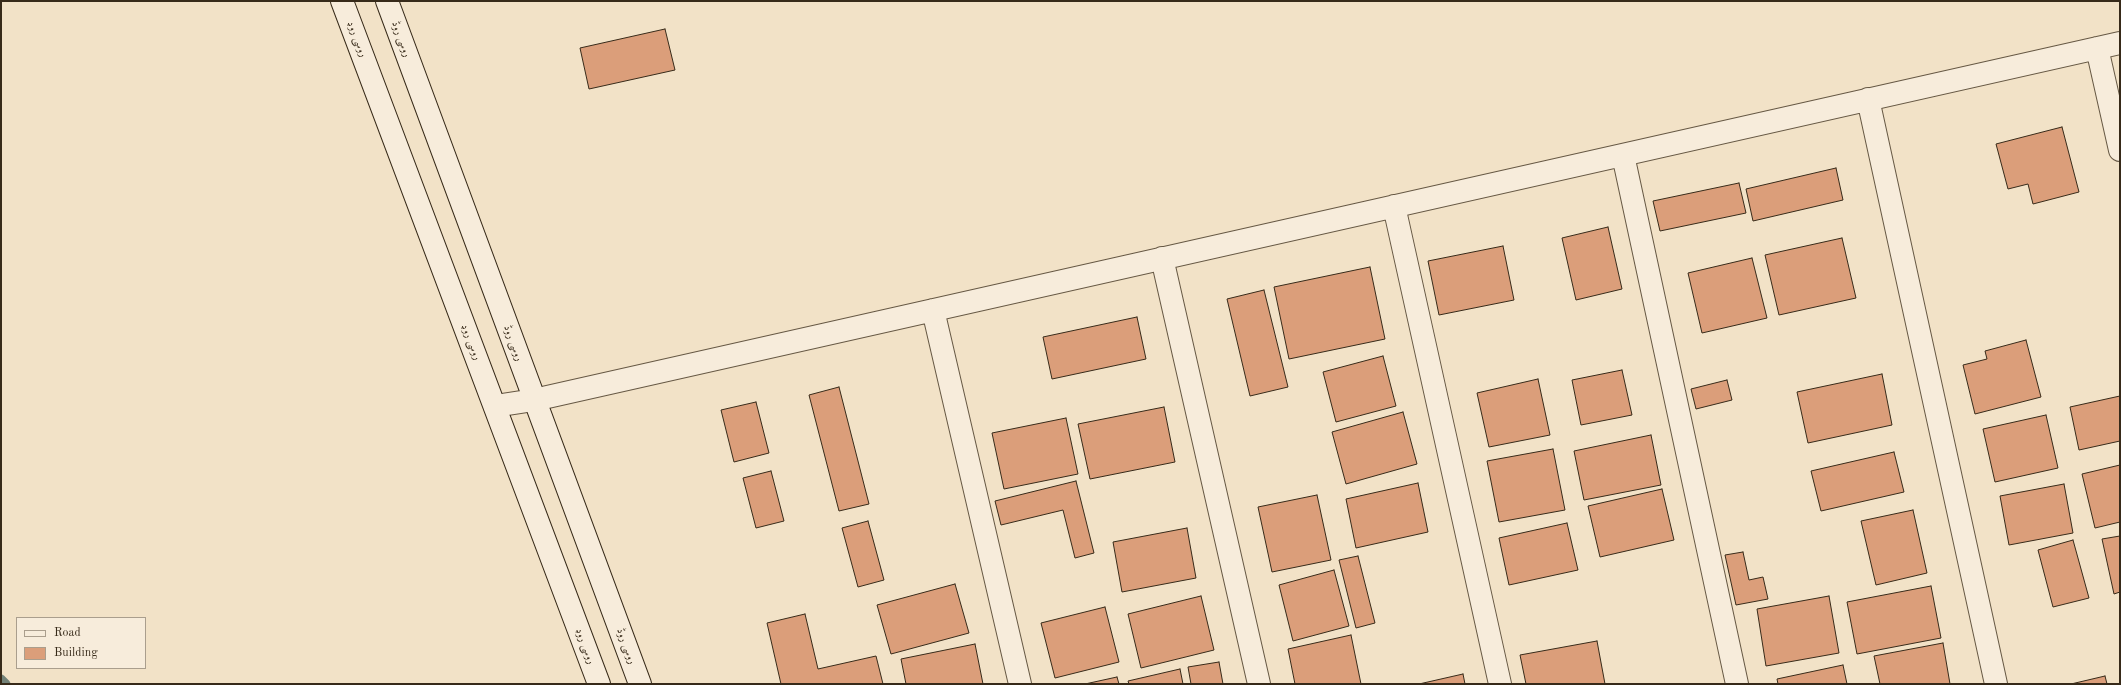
<!DOCTYPE html>
<html>
<head>
<meta charset="utf-8">
<style>
  body { margin:0 }
  #map { position:relative; width:2121px; height:685px; overflow:hidden; background:#f2e2c7; font-family:"Old Standard TT",serif }
  canvas { display:block }
  .frame { position:absolute; inset:0; border:2px solid #372a19; pointer-events:none }
  .legend { position:absolute; left:16px; top:617px; width:130px; height:52px; box-sizing:border-box; background:#f7ecdb; border:1px solid #aa9e8d; margin:0; padding:5px 7px; list-style:none; font-size:12px; color:#372a19 }
  .legend li { display:flex; align-items:center; gap:8px; height:20px }
  .legend b { width:20px; border:1px solid #aa9e8d }
</style>
</head>
<body>
<div id="map">
<canvas width="2121" height="685"></canvas>
<div class="frame"></div>
<ul class="legend">
<li><b style="height:5px;background:#f7ecdb"></b>Road</li>
<li><b style="height:11px;background:#db9e7a"></b>Building</li>
</ul>
</div>
<script>
const ctx = document.querySelector('canvas').getContext('2d');
ctx.lineJoin = 'round';
const shape = rows => new Path2D(rows.map(r => 'M' + r).join(''));
function trace(path, color, width, dash) { ctx.strokeStyle = color; ctx.lineWidth = width; ctx.lineCap = dash ? 'butt' : 'round'; ctx.setLineDash(dash || []); ctx.stroke(path); }
function fill(path, color) { ctx.fillStyle = color; ctx.fill(path, 'evenodd'); }
function label(font, color, halo, rows, align = 'center') {
  ctx.font = font + ' "Old Standard TT",Amiri,serif'; ctx.lineWidth = 3.5; ctx.setLineDash([]); ctx.textBaseline = 'middle'; ctx.strokeStyle = halo; ctx.fillStyle = color; for (const [text, x, y, turn = 0] of rows) {
    ctx.save(); ctx.translate(x, y); ctx.rotate((+turn || 0) * Math.PI / 180); ctx.textAlign = isNaN(turn) ? turn : align; if (halo) ctx.strokeText(text, 0, 0); ctx.fillText(text, 0, 0); ctx.restore();
  }
}
trace(shape([
  [1,679,6,684]
]), '#738278', 9);
const building = shape([
  [665,29,675,70,589,89,580,48,665,29],
  [2062,127,2079,192,2033,204,2028,184,2008,189,1996,144,2062,127],
  [1836,168,1843,200,1753,221,1746,189,1836,168],
  [1739,183,1746,213,1660,231,1653,201,1739,183],
  [1608,227,1622,289,1576,300,1562,238,1608,227],
  [1842,238,1856,298,1779,315,1765,255,1842,238],
  [1503,246,1514,300,1439,315,1428,261,1503,246],
  [1752,258,1767,318,1702,333,1688,273,1752,258],
  [1370,267,1385,339,1289,359,1274,287,1370,267],
  [1264,290,1288,387,1250,396,1227,299,1264,290],
  [1137,317,1146,359,1052,379,1043,337,1137,317],
  [2026,340,2041,397,1975,414,1963,365,1987,359,1985,351,2026,340],
  [1383,356,1396,406,1336,422,1323,372,1383,356],
  [1622,370,1632,415,1581,425,1572,380,1622,370],
  [1882,374,1892,425,1808,443,1797,392,1882,374],
  [1538,379,1550,435,1489,447,1477,393,1538,379],
  [1727,380,1732,400,1696,409,1691,389,1727,380],
  [839,387,869,504,839,511,809,395,839,387],
  [2120,396,2120,441,2079,450,2070,407,2120,396],
  [756,402,769,453,734,462,721,410,756,402],
  [1164,407,1175,462,1090,479,1078,424,1164,407],
  [1403,412,1417,464,1346,484,1332,432,1403,412],
  [2046,415,2058,468,1995,482,1983,429,2046,415],
  [1066,418,1078,474,1004,489,992,433,1066,418],
  [1651,435,1661,485,1584,500,1574,451,1651,435],
  [1553,449,1565,510,1499,522,1487,461,1553,449],
  [1894,452,1904,492,1821,511,1811,471,1894,452],
  [2120,465,2120,522,2095,528,2082,474,2120,465],
  [771,471,784,521,756,528,743,478,771,471],
  [1076,481,1094,553,1075,558,1063,510,1001,525,995,501,1076,481],
  [1418,483,1428,532,1356,548,1346,499,1418,483],
  [2064,484,2073,533,2009,545,2000,496,2064,484],
  [1662,489,1674,540,1600,557,1588,506,1662,489],
  [1317,495,1331,560,1272,572,1258,507,1317,495],
  [1913,510,1927,573,1876,585,1861,521,1913,510],
  [868,521,884,580,858,587,842,528,868,521],
  [1567,523,1578,570,1509,585,1499,538,1567,523],
  [1187,528,1196,578,1122,592,1113,542,1187,528],
  [2120,536,2120,592,2114,594,2102,539,2120,536],
  [2073,540,2089,598,2053,607,2038,550,2073,540],
  [1743,552,1749,580,1763,577,1768,599,1736,605,1725,555,1743,552],
  [1358,556,1375,623,1356,628,1339,560,1358,556],
  [1334,570,1349,626,1293,641,1279,585,1334,570],
  [955,584,969,633,891,654,877,605,955,584],
  [1931,586,1941,638,1857,654,1847,602,1931,586],
  [1201,596,1214,650,1141,668,1128,614,1201,596],
  [1829,596,1839,653,1766,666,1757,609,1829,596],
  [1105,607,1119,662,1055,678,1041,623,1105,607],
  [805,614,818,669,876,656,883,684,781,684,767,623,805,614],
  [1351,635,1361,684,1295,684,1288,649,1351,635],
  [1597,641,1605,684,1526,684,1520,655,1597,641],
  [1943,643,1950,684,1880,684,1874,656,1943,643],
  [975,644,983,684,906,684,901,659,975,644],
  [1219,662,1223,684,1191,684,1188,667,1219,662],
  [1843,665,1847,684,1778,684,1777,679,1843,665],
  [1180,669,1183,684,1129,684,1128,681,1180,669],
  [1463,674,1465,684,1419,684,1463,674],
  [2105,676,2107,684,2071,684,2105,676],
  [1117,677,1119,684,1085,684,1117,677]
]);
fill(building, '#db9e7a');
trace(building, '#372a19', 1);
const street = shape([
  [2097,48,2120,150],
  [1868,99,1996,684],
  [1623,155,1737,684],
  [1394,206,1500,684],
  [1162,258,1259,684],
  [933,310,1020,684],
  [495,406,534,400,2120,43]
]);
const secondary = shape([
  [342,1,599,684],
  [387,1,640,684]
]);
trace(street, '#665844', 24);
trace(secondary, '#372a19', 24);
trace(street, '#f7ecdb', 22);
trace(secondary, '#f7ecdb', 22);
label('11px', '#372a19', '#f7ecdb', [
  ["روسی روډ",357,39,69],
  ["روسی روڈ",401,39,70],
  ["روسی روډ",471,342,69],
  ["روسی روڈ",513,343,70],
  ["روسی روډ",585,646,70],
  ["روسی روڈ",626,646,70]
]);
</script>
</body>
</html>
